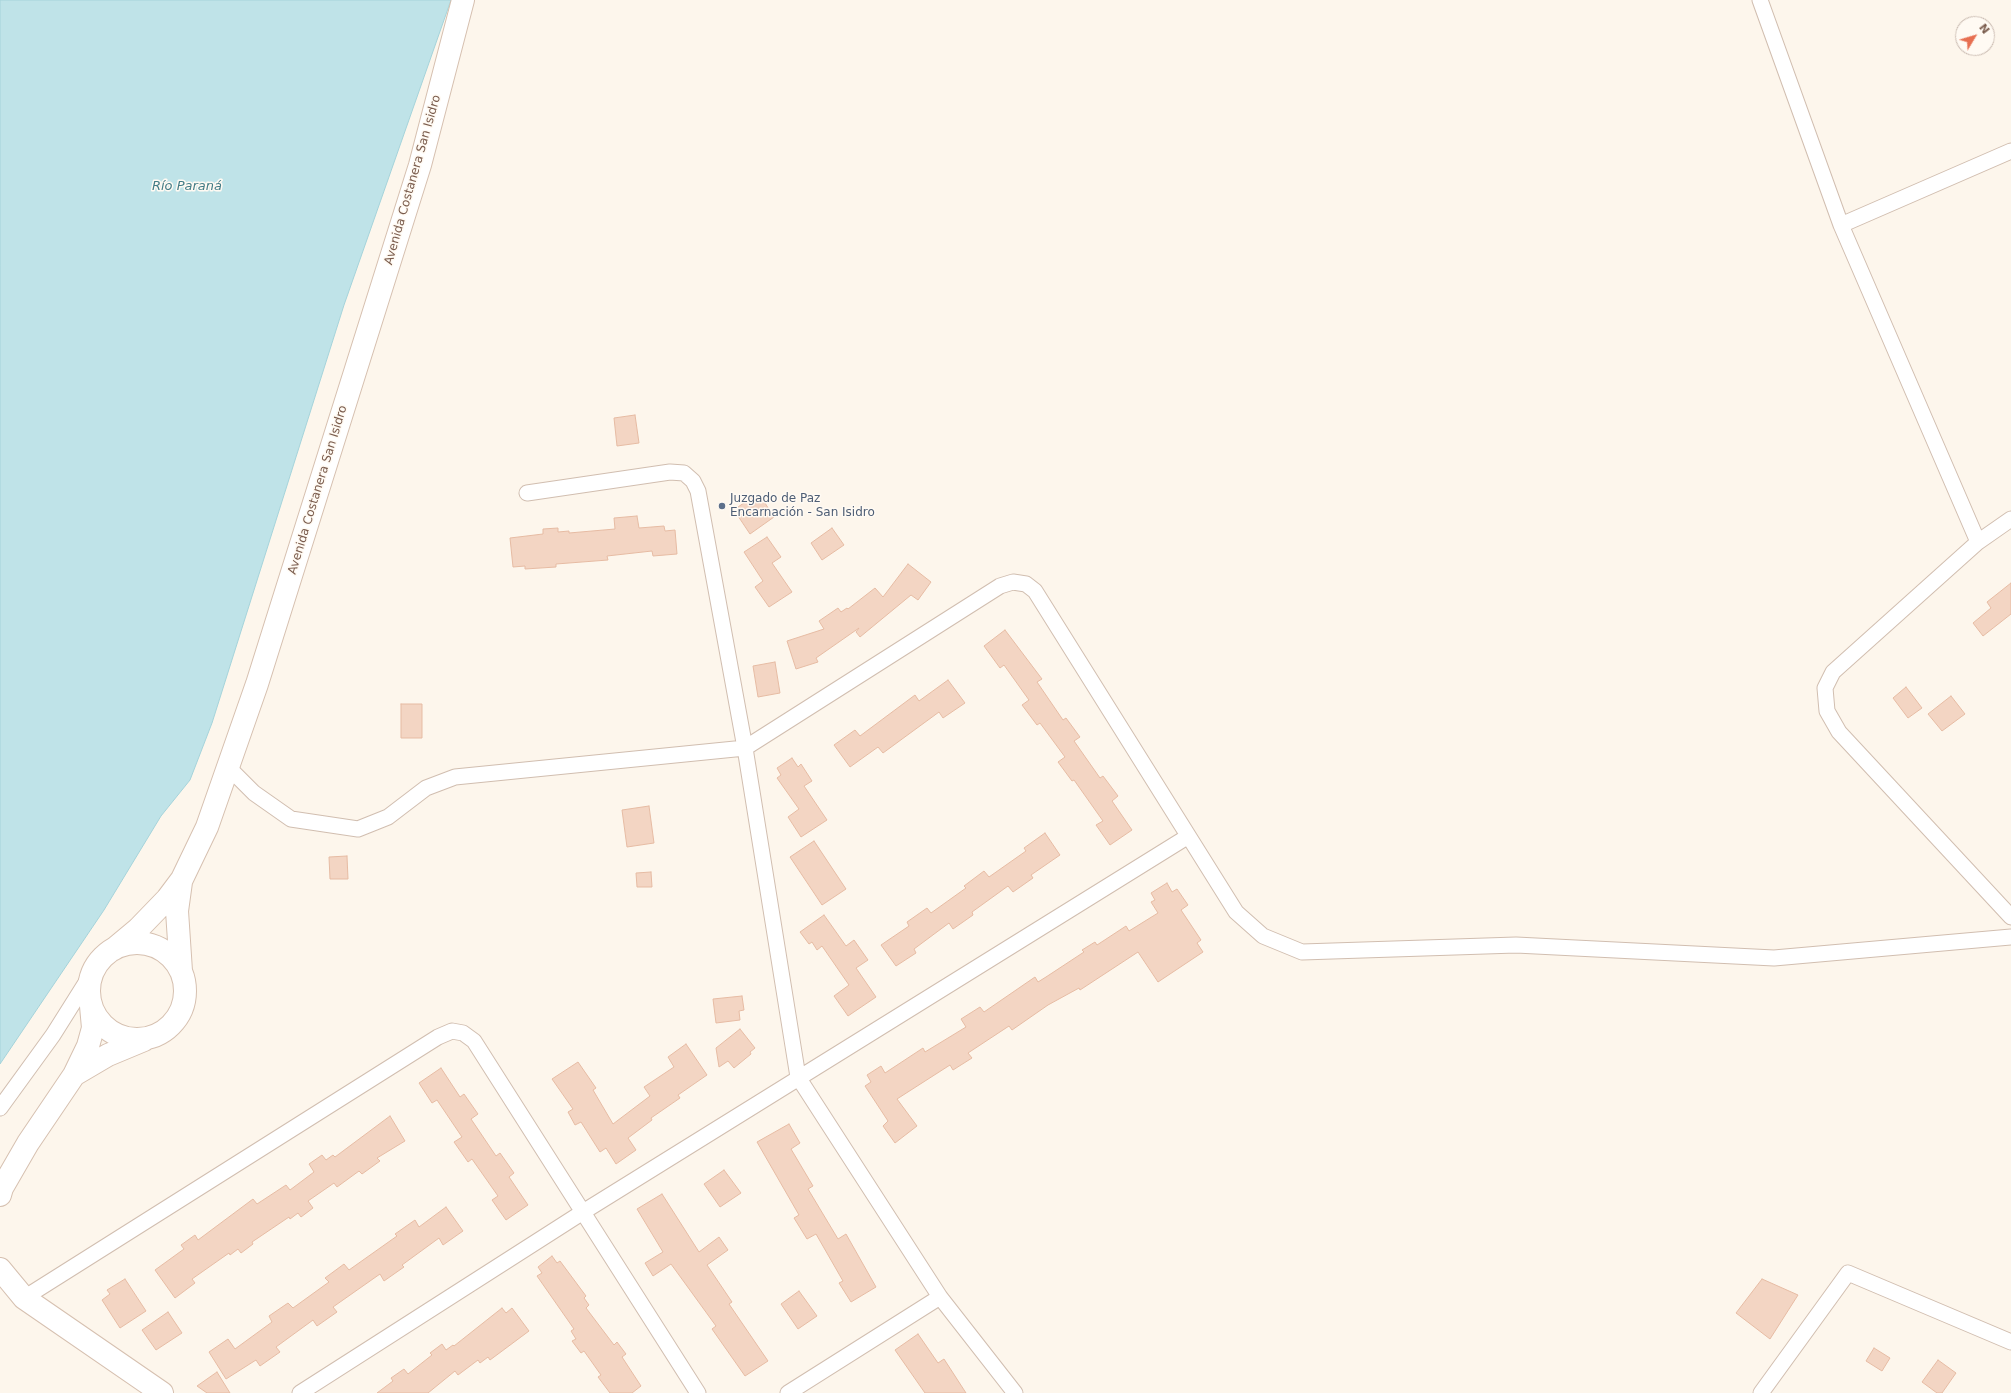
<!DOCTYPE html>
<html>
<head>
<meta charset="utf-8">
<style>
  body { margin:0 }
  #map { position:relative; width:2011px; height:1393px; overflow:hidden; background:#fdf6ec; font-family:"DejaVu Sans",sans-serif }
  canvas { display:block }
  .north { position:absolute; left:1955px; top:16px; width:40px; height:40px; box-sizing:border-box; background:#fffaf3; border:1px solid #cabbb1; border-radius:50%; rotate:52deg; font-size:11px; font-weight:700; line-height:16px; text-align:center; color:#7a5c4d }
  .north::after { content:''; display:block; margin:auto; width:14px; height:18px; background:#e76f51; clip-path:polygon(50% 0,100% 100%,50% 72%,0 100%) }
</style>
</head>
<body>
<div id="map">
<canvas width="2011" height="1393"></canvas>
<div class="north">N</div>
</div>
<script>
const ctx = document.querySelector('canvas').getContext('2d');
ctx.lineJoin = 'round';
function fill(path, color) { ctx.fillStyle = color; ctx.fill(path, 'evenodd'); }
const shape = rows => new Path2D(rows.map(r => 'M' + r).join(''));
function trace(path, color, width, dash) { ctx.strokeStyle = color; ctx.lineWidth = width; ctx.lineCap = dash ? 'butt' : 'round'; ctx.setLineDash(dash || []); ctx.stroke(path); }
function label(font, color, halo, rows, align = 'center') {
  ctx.font = font + ' "DejaVu Sans",sans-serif'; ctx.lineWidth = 3; ctx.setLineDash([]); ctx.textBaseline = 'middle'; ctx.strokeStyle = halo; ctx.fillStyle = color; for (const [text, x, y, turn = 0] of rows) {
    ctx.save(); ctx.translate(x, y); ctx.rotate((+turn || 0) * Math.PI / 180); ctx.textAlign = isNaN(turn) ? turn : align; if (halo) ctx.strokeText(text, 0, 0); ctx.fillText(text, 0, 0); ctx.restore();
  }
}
const water = shape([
  [0,0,451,0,344,305,212,723,190,780,161,816,104,910,0,1064,0,0]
]);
fill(water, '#bfe3e8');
trace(water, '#a5d3da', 1);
const building = shape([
  [635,415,639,443,617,446,614,418,635,415],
  [754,496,759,503,763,500,774,517,750,534,738,516,743,514,738,507,754,496],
  [637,516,639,528,664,526,665,531,675,530,677,554,653,556,652,551,607,556,608,560,556,564,556,567,525,569,525,566,513,567,510,538,543,534,543,529,558,528,558,532,569,531,569,533,615,529,614,518,637,516],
  [832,528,844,545,822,560,811,543,832,528],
  [767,537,781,557,772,563,792,592,769,607,755,587,763,581,744,552,767,537],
  [908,564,931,582,918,600,911,595,860,637,856,632,859,628,816,658,818,662,796,669,787,641,824,629,819,621,838,608,841,612,847,608,848,609,875,588,883,597,908,564],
  [2011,583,2011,614,1983,636,1973,623,1991,608,1987,602,2011,583],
  [1005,630,1042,679,1037,682,1063,720,1066,718,1080,737,1074,741,1100,778,1103,776,1118,796,1112,801,1132,830,1110,845,1096,825,1103,821,1074,780,1072,781,1058,762,1065,757,1040,723,1037,725,1022,705,1029,700,1004,665,1000,668,984,646,1005,630],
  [775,662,780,693,758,697,753,666,775,662],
  [948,680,965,703,943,718,939,712,883,753,878,747,850,767,834,745,855,730,860,736,915,695,919,701,948,680],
  [1906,687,1922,708,1908,718,1893,698,1906,687],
  [1951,696,1965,714,1942,731,1928,714,1951,696],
  [401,704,422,704,422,738,401,738,401,704],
  [792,758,798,767,801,764,812,781,804,786,827,820,801,837,788,817,799,809,777,778,781,775,777,768,792,758],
  [649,806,654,843,627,847,622,810,649,806],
  [1045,833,1060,855,1031,875,1033,878,1013,892,1008,886,972,912,973,915,953,929,949,923,914,949,916,953,896,966,881,945,909,926,907,922,927,908,931,913,966,888,964,886,984,871,989,877,1026,851,1024,848,1045,833],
  [814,841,846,889,822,905,790,857,814,841],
  [347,856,348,879,330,879,329,857,347,856],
  [651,872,652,887,637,887,636,873,651,872],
  [1167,883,1172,892,1177,889,1188,905,1181,910,1201,940,1197,943,1203,952,1158,982,1138,952,1080,990,1079,988,1048,1005,1012,1030,1009,1026,968,1053,972,1058,953,1070,950,1065,897,1099,917,1126,895,1143,883,1126,888,1121,865,1086,871,1082,867,1075,881,1066,885,1073,923,1048,925,1052,966,1027,961,1019,980,1007,984,1012,1035,977,1038,982,1046,977,1084,952,1082,950,1095,942,1097,945,1126,926,1129,931,1158,913,1151,902,1155,900,1151,893,1167,883],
  [824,915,846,946,854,940,868,960,856,968,876,997,848,1016,834,996,849,985,822,946,817,950,812,942,809,944,800,932,824,915],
  [742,996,744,1010,739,1011,740,1020,716,1023,713,999,742,996],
  [740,1029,755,1048,750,1052,751,1054,734,1068,728,1061,719,1067,716,1048,740,1029],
  [686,1044,707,1075,678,1095,680,1098,651,1118,652,1120,628,1138,636,1150,616,1164,606,1148,600,1152,581,1122,575,1125,568,1112,573,1109,552,1079,578,1062,596,1088,593,1090,613,1124,650,1096,644,1087,674,1067,668,1057,686,1044],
  [441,1068,460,1097,464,1094,478,1114,471,1119,496,1156,500,1153,514,1173,509,1177,528,1205,506,1220,492,1200,498,1196,472,1159,468,1162,454,1142,462,1137,437,1100,432,1103,419,1083,441,1068],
  [390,1116,405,1141,377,1158,380,1161,362,1174,359,1171,337,1187,334,1183,308,1201,313,1208,301,1217,298,1213,290,1219,289,1217,252,1242,253,1244,241,1253,238,1249,230,1255,229,1253,192,1279,195,1283,175,1298,155,1270,184,1249,181,1245,195,1235,198,1240,253,1199,257,1204,286,1185,290,1190,314,1172,309,1164,322,1155,326,1160,333,1155,335,1157,390,1116],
  [789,1124,800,1143,791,1149,813,1186,808,1189,838,1239,846,1234,876,1287,851,1302,839,1283,843,1281,816,1234,807,1239,794,1218,799,1215,757,1142,789,1124],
  [724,1170,741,1193,720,1207,704,1184,724,1170],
  [662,1194,699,1252,719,1237,728,1250,707,1265,732,1302,729,1304,768,1361,745,1376,712,1329,716,1326,671,1264,653,1276,645,1263,663,1252,637,1209,662,1194],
  [446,1207,463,1231,443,1245,439,1238,402,1265,404,1267,384,1281,380,1274,333,1307,337,1312,317,1326,313,1320,276,1347,280,1352,260,1366,256,1360,226,1379,209,1352,228,1339,235,1349,272,1322,269,1316,288,1303,293,1308,329,1282,325,1278,344,1264,349,1270,397,1236,395,1234,415,1220,419,1227,446,1207],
  [552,1256,557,1263,560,1261,586,1296,584,1298,589,1305,586,1308,614,1345,617,1342,626,1354,622,1357,641,1386,632,1393,610,1393,598,1377,601,1375,584,1351,581,1353,572,1341,576,1339,571,1331,574,1329,537,1276,542,1273,538,1267,552,1256],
  [125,1279,146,1311,120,1328,102,1300,110,1294,107,1290,125,1279],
  [1762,1279,1798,1295,1770,1339,1736,1313,1762,1279],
  [799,1291,817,1316,798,1329,781,1304,799,1291],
  [502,1308,506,1313,512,1308,529,1331,490,1360,488,1357,480,1363,478,1360,458,1375,455,1371,428,1393,377,1393,393,1381,391,1378,404,1369,408,1374,432,1355,430,1353,442,1344,446,1350,453,1345,454,1346,502,1308],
  [168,1312,182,1333,156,1350,142,1330,168,1312],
  [918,1334,938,1363,944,1359,966,1393,925,1393,895,1350,918,1334],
  [1874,1348,1890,1358,1882,1371,1866,1361,1874,1348],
  [1938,1360,1956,1373,1942,1393,1937,1393,1922,1382,1938,1360],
  [217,1372,230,1393,207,1393,197,1386,217,1372]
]);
fill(building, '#f3d5c3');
trace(building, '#e6bba3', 1);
const minor = shape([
  [1760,0,1841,225,1978,542],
  [1841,225,2011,151],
  [527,493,670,472,684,473,693,481,698,491,745,748,798,1077,940,1297,1015,1393],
  [2011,519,1978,542,1833,672,1825,688,1827,711,1839,732,2011,917],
  [228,767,254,793,291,819,358,829,388,817,426,788,455,777,745,748,1000,586,1013,582,1026,584,1035,591,1236,912,1263,936,1302,952,1516,945,1774,958,2011,937],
  [0,1108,53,1035,92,973],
  [24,1298,438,1037,452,1031,463,1033,474,1041,698,1393],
  [300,1393,583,1212,1187,837],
  [788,1393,940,1297],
  [1761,1393,1848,1273,2011,1342]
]);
const secondary = shape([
  '89 991a48 48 0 1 1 96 0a48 48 0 1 1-96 0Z',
  [114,949,138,929,167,899,182,879,207,827,257,684,420,165,463,0],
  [181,971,177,911,181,882],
  [74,1075,108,1055,144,1040],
  [0,1195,2,1188,28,1143,74,1075,88,1046,93,1028,91,1006],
  [0,1269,24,1298,162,1393]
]);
trace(minor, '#d1beb0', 17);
trace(secondary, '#d6c0b0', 24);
trace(minor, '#fff', 15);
trace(secondary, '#fff', 22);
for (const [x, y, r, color] of [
  [722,506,4,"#5c6f8a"]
]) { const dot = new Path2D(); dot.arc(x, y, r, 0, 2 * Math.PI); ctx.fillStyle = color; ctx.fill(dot); trace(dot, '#fffaf3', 1.5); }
label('12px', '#7a5c4d', '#fffaf3', [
  ["Avenida Costanera San Isidro",413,180,-74],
  ["Avenida Costanera San Isidro",318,490,-73]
]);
label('12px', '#4e5e75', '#fffaf3', [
  ["Juzgado de Paz",730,499],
  ["Encarnación - San Isidro",730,513]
], 'left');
label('italic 13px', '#437c86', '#fffaf3', [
  ["Río Paraná",187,187]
]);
</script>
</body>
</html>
